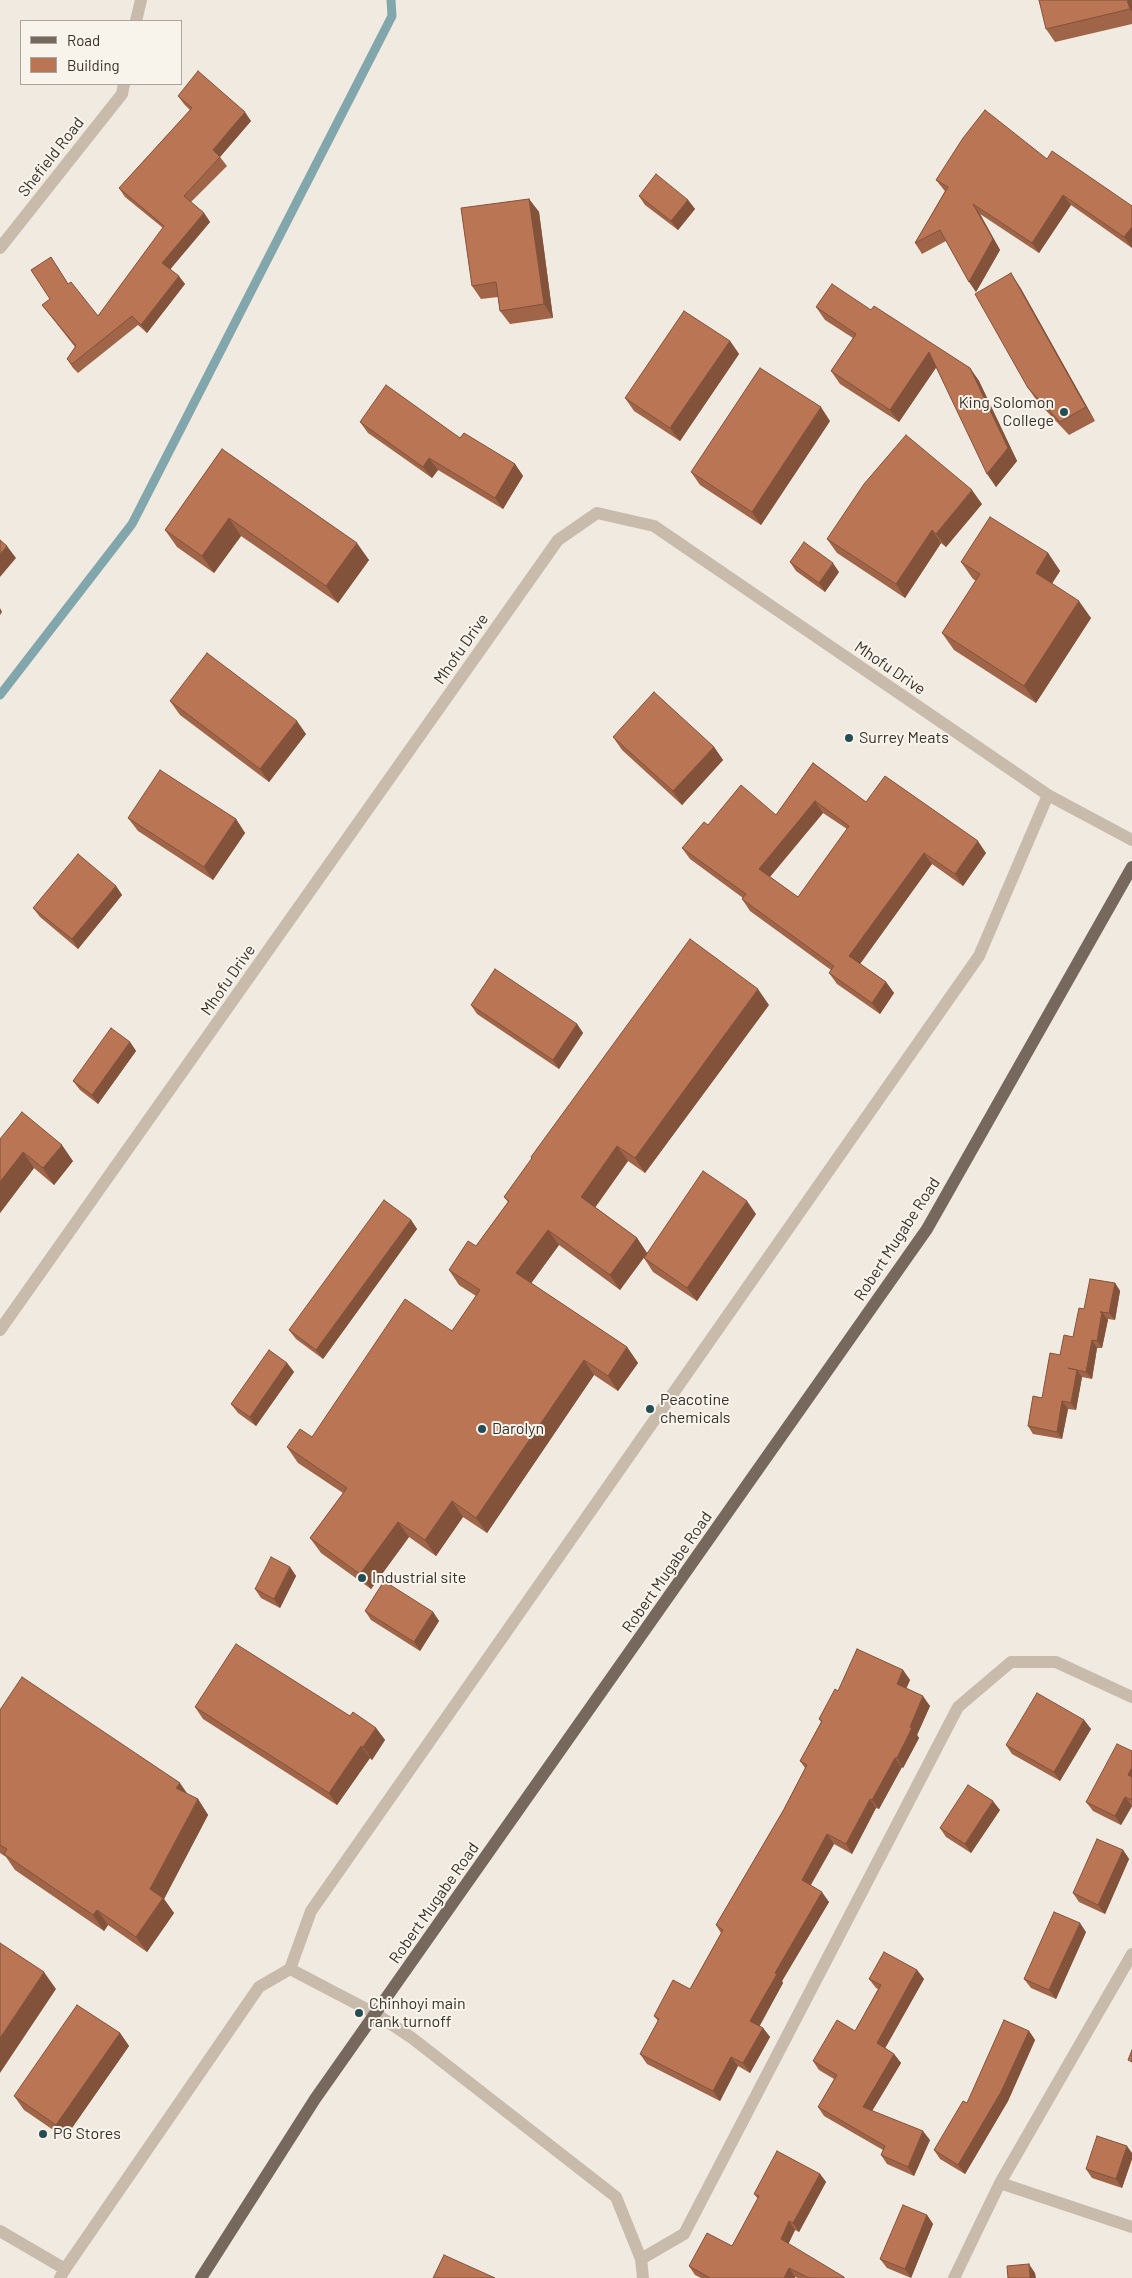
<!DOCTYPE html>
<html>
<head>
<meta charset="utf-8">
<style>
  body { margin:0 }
  #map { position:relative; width:1132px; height:2278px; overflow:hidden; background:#f1eae0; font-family:Barlow,sans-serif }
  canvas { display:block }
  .legend { position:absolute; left:20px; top:20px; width:162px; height:65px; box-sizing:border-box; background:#f8f4ec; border:1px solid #aba59e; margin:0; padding:6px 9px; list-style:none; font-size:15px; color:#372f2a }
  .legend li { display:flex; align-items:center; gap:10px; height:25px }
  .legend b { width:25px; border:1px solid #aba59e }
</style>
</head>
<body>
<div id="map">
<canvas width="1132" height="2278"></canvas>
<ul class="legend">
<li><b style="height:6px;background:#77685d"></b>Road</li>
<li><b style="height:14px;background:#ba7554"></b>Building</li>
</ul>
</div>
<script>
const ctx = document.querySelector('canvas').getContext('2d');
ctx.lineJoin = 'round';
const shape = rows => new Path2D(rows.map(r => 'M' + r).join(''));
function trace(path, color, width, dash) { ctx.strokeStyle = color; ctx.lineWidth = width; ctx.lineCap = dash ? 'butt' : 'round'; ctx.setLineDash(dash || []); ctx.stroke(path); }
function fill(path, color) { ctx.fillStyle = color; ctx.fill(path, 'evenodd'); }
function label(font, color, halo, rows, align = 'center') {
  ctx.font = font + ' Barlow,sans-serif'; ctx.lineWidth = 4; ctx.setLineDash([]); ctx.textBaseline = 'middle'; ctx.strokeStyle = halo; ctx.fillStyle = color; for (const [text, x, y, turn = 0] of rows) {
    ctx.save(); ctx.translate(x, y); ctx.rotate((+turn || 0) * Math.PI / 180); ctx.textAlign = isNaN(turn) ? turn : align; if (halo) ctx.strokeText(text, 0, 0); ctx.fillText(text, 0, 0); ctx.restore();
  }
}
trace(shape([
  [0,695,132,524,392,16,391,0]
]), '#81a6ab', 9);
trace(shape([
  [136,21,141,0],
  [0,248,122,94,124,84],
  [0,1330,558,540,597,513,654,526,1048,795,1132,840],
  [290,1969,311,1911,979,956,1048,795],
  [1000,2183,1132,2227],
  [641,2259,684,2234,958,1707,1011,1662,1056,1662,1132,1697],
  [60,2278,65,2269],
  [954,2278,1000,2183,1132,1954]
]), '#c8bbac', 12);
trace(shape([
  [0,2231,65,2269,259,1987,290,1969,376,2014,412,2038,616,2197,641,2259,643,2278]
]), '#c8bbac', 12);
trace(shape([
  [201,2278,315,2099,927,1229,1132,867]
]), '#77685d', 12);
fill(shape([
  [1132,0,1132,24,1055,42,1046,29],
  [178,96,251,121,220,157,227,166,191,202,204,213,210,222,170,269,185,284,147,333,138,325,78,373,73,368,67,359,75,347,42,305,50,299,57,266,68,284,98,316,163,228,125,197,119,188,190,110,184,104],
  [1047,159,1132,206,1132,248,1071,205,1039,253,980,214,1000,250,976,292,946,241,922,254,915,243,945,191,944,190,936,180],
  [639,196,688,200,695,209,678,230,645,205],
  [529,199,539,212,553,318,510,324,500,311,498,297,481,299,472,286],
  [1020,287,1095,421,1069,435,1037,401,1028,388],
  [816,307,871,310,970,368,979,381,1017,461,996,487,936,367,899,422,840,384,831,371,853,338,825,320],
  [730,341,739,354,680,441,634,411,625,398],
  [830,421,761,525,700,485,691,472],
  [360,422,460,438,515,464,523,476,503,509,438,470,432,478,368,433],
  [222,449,369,560,338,603,241,536,214,573,177,547,165,530],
  [982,504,946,547,941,543,905,598,837,553,827,539],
  [1048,553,1060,571,1052,583,1091,618,1036,703,954,650,942,633,976,581,973,579,961,562],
  [790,562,839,572,825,592,796,571],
  [170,701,306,734,269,782,180,715],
  [613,737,714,747,723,760,682,805,622,750],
  [813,763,866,802,986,853,963,886,932,864,860,964,886,982,894,993,880,1014,837,984,829,973,831,970,750,911,742,899,743,898,690,859,682,848,708,825,776,815],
  [823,813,847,829,798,897,770,877],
  [128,818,236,819,245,833,213,880,138,831],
  [116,886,122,895,78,949,40,917,33,908],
  [471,1005,577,1024,583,1033,559,1069,477,1014],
  [769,1005,645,1173,628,1161,595,1207,637,1238,647,1253,756,1214,697,1301,653,1272,644,1258,646,1255,620,1290,559,1245,531,1283,627,1347,638,1363,618,1391,594,1375,487,1533,463,1517,436,1556,409,1537,371,1589,321,1553,310,1538,343,1493,298,1463,287,1447,312,1437,452,1331,476,1296,459,1285,449,1270,476,1246,508,1202,504,1197,532,1159,531,1157],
  [130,1042,136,1051,98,1104,80,1090,73,1081],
  [0,1139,73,1161,54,1185,34,1168,0,1213],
  [411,1220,417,1229,323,1359,296,1339,289,1330],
  [1115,1283,1120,1291,1115,1320,1108,1319,1102,1348,1097,1348,1092,1379,1082,1377,1076,1410,1068,1409,1062,1439,1033,1434,1028,1426,1042,1398,1060,1355,1073,1337],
  [287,1363,294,1372,256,1426,238,1413,231,1404],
  [290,1567,296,1576,280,1608,261,1598,255,1589],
  [365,1611,433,1612,439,1621,420,1651,371,1620],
  [903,1670,910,1680,906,1688,930,1706,917,1735,919,1738,903,1768,902,1767,879,1809,876,1808,852,1854,834,1844,811,1885,829,1902,782,1981,783,1983,759,2026,763,2028,770,2037,750,2073,738,2066,720,2101,647,2064,640,2054,658,2021,654,2016,690,1989,721,1933,716,1925,783,1811,805,1768,800,1761,821,1722,819,1719,838,1691],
  [195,1707,350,1716,376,1728,385,1740,372,1760,370,1758,337,1805,203,1719],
  [0,1710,198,1799,208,1815,164,1899,174,1913,147,1952,108,1925,104,1931,15,1870,6,1857,0,1853],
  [1084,1720,1091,1729,1060,1781,1012,1754,1006,1745],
  [1132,1751,1132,1806,1121,1825,1093,1811,1086,1802],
  [1000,1810,971,1853,946,1837,940,1828],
  [1123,1850,1129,1859,1105,1914,1079,1902,1073,1893],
  [1086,1932,1056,1999,1031,1988,1024,1979],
  [917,1970,924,1979,885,2048,894,2054,901,2063,872,2111,930,2140,914,2176,887,2164,881,2155,883,2150,824,2116,818,2107,834,2079,819,2070,813,2061,855,2031,878,1989,876,1988,869,1979],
  [1029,2031,1035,2040,1008,2101,965,2174,940,2159,934,2150,967,2103],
  [120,2033,129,2046,65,2138,24,2110,14,2096],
  [1132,2153,1132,2159,1122,2188,1092,2178,1086,2169],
  [820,2174,826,2182,799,2232,795,2230,788,2244,845,2278,798,2278,795,2277,795,2278,701,2278,695,2275,689,2266,732,2246,758,2199,754,2194],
  [927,2215,933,2224,911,2278,887,2268,880,2259]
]), '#a06548');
fill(shape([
  [1127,0,1132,0,1132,12,1130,9],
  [245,112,251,121,219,158,213,150],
  [1063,195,1071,205,1039,253,1032,243],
  [529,199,539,212,553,318,544,304],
  [688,200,695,209,678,230,671,221],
  [973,204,980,214,1000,250,976,292,969,282],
  [204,213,210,222,168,272,162,263],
  [1132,227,1132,248,1124,237],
  [1011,273,1020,287,1095,421,1086,407],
  [179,276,185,284,147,333,141,325],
  [730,341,739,354,680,441,670,428],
  [929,352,938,365,899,422,890,410],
  [970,368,979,381,1017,461,996,487,987,474],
  [821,407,830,421,761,525,752,512],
  [429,458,438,470,432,478,423,467],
  [515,464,523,476,503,509,495,498],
  [972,490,982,504,946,547,936,534],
  [229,518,241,536,214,573,202,556],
  [932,530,941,543,905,598,896,584],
  [357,543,369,560,338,603,326,586],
  [7,546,16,558,0,577,0,554],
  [1048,553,1060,571,1048,590,1036,573],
  [833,563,839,572,825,592,819,583],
  [1079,601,1091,618,1036,703,1024,686],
  [0,608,2,612,0,615],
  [297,721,306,734,269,782,260,769],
  [714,747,723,760,682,805,673,791],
  [815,801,823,813,767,880,759,869],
  [236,819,245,833,213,880,204,867],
  [978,841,986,853,963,886,955,874],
  [924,853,932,864,857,968,849,956],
  [116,886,122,895,78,949,72,939],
  [886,982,894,993,880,1014,872,1003],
  [758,989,769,1005,645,1173,635,1158],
  [577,1024,583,1033,559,1069,553,1060],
  [130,1042,136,1051,98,1104,92,1095],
  [62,1145,73,1161,54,1185,43,1168],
  [617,1146,628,1161,592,1212,581,1197],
  [23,1152,34,1168,0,1213,0,1182],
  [747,1201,756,1214,697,1301,687,1288],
  [411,1220,417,1229,323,1359,316,1350],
  [548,1230,559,1245,527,1289,516,1273],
  [637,1238,647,1253,620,1290,610,1275],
  [1115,1283,1120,1291,1115,1320,1109,1313],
  [1102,1312,1108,1320,1102,1348,1097,1341],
  [1092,1340,1097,1348,1092,1379,1086,1372],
  [627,1347,638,1363,618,1391,608,1376],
  [584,1360,594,1375,487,1533,476,1518],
  [287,1363,294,1372,256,1426,250,1417],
  [1077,1370,1082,1377,1076,1410,1071,1403],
  [1062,1401,1068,1409,1062,1439,1057,1432],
  [452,1501,463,1517,436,1556,425,1540],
  [398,1522,409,1537,371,1589,360,1574],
  [290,1567,296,1576,280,1608,274,1599],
  [433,1612,439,1621,420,1651,414,1642],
  [903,1670,910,1680,904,1694,897,1684],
  [923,1696,930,1706,917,1735,919,1738,903,1768,897,1758],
  [1084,1720,1091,1729,1060,1781,1054,1772],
  [376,1728,385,1740,372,1760,363,1747],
  [361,1746,370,1758,337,1805,329,1793],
  [895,1758,902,1767,879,1809,872,1800],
  [1132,1767,1132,1781,1128,1775],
  [180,1783,191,1799,176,1788],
  [1125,1797,1132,1806,1121,1825,1115,1816],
  [198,1799,208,1815,164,1899,174,1913,147,1952,136,1937,150,1889],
  [870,1799,876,1808,852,1854,846,1844],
  [993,1801,1000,1810,971,1853,965,1844],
  [827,1834,834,1844,808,1889,802,1880],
  [1123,1850,1129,1859,1105,1914,1098,1905],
  [822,1892,829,1902,782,1981,783,1983,757,2031,750,2021,775,1973],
  [97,1910,108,1925,104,1931,93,1915],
  [1080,1923,1086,1932,1056,1999,1049,1990],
  [917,1970,924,1979,883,2052,877,2043],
  [44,1972,56,1989,0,2073,0,2038],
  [763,2028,770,2037,750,2073,743,2063],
  [1029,2031,1035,2040,1008,2101,965,2174,958,2165],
  [120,2033,129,2046,65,2138,56,2125],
  [894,2054,901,2063,869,2116,863,2107],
  [731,2057,738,2066,720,2101,713,2091],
  [923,2131,930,2140,914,2176,908,2167],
  [1127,2146,1132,2153,1132,2159,1122,2188,1116,2179],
  [820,2174,826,2182,799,2232,793,2223],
  [927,2215,933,2224,911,2278,905,2269],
  [789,2221,795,2230,787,2247,781,2239],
  [1029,2264,1035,2273,1036,2278,1030,2278],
  [789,2268,795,2277,795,2278,784,2278]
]), '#82523b');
const building = shape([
  [1039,0,1127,0,1130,9,1046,29,1039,0],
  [198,71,245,112,213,150,220,157,184,196,204,213,162,263,179,276,141,325,132,316,72,364,67,359,76,346,42,305,50,299,31,270,51,257,68,284,71,282,98,316,164,226,119,188,192,108,178,96,198,71],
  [985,110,1047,159,1052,151,1132,206,1132,227,1124,237,1063,195,1032,243,973,204,993,239,969,282,940,230,915,243,948,187,936,180,963,138,985,110],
  [656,174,688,200,671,221,639,196,656,174],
  [529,199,544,304,500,311,496,282,472,286,461,208,529,199],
  [1011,273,1086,407,1060,422,1028,388,975,294,1011,273],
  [832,284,871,310,874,306,970,368,1008,448,987,474,929,352,890,410,831,371,856,334,816,307,832,284],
  [684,311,730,341,670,428,625,398,684,311],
  [760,368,821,407,752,512,691,472,760,368],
  [386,385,460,438,464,433,515,464,495,498,429,458,423,467,360,422,386,385],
  [906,435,972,490,936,534,932,530,896,584,827,539,864,484,906,435],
  [222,449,357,543,326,586,229,518,202,556,165,530,222,449],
  [990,517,1048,553,1036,573,1079,601,1024,686,942,633,980,574,961,562,990,517],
  [0,540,7,546,0,554,0,540],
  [804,542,833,563,819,583,790,562,804,542],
  [207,653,297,721,260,769,170,701,207,653],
  [654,692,714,747,673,791,613,737,654,692],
  [813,763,866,802,885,776,978,841,955,874,924,853,849,956,886,982,872,1003,829,973,834,966,742,899,746,894,682,848,704,822,708,825,741,785,776,815,813,763],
  [815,801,849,826,798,897,759,869,815,801],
  [160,770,236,819,204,867,128,818,160,770],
  [78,854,116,886,72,939,33,908,78,854],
  [690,939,758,989,635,1158,617,1146,581,1197,637,1238,610,1275,548,1230,516,1273,627,1347,608,1376,584,1360,476,1518,452,1501,425,1540,398,1522,360,1574,310,1538,347,1488,287,1447,300,1429,312,1437,405,1299,452,1331,480,1290,449,1270,468,1241,476,1246,509,1201,504,1197,532,1158,531,1157,690,939],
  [495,969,577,1024,553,1060,471,1005,495,969],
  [111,1028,130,1042,92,1095,73,1081,111,1028],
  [22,1112,62,1145,43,1168,23,1152,0,1182,0,1139,22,1112],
  [703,1171,747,1201,687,1288,644,1258,703,1171],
  [384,1200,411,1220,316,1350,289,1330,384,1200],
  [1090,1279,1115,1283,1109,1313,1100,1312,1102,1312,1097,1341,1092,1340,1086,1372,1068,1368,1077,1370,1071,1403,1062,1401,1057,1432,1028,1426,1033,1396,1042,1398,1050,1353,1060,1355,1064,1335,1073,1337,1079,1308,1084,1309,1090,1279],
  [269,1350,287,1363,250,1417,231,1404,269,1350],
  [271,1557,290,1567,274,1599,255,1589,271,1557],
  [384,1581,433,1612,414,1642,365,1611,384,1581],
  [236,1644,350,1716,353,1712,376,1728,363,1747,361,1746,329,1793,195,1707,236,1644],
  [857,1649,903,1670,897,1684,923,1696,910,1727,912,1728,897,1758,895,1758,872,1800,870,1799,846,1844,827,1834,802,1880,822,1892,775,1973,777,1974,750,2021,763,2028,743,2063,731,2057,713,2091,640,2054,659,2019,654,2016,673,1980,690,1989,723,1930,716,1925,783,1811,807,1765,800,1761,822,1721,819,1719,835,1689,838,1691,857,1649],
  [22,1677,180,1783,176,1788,198,1799,150,1889,163,1898,136,1937,97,1910,93,1915,4,1854,7,1849,0,1845,0,1710,22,1677],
  [1037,1693,1084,1720,1054,1772,1006,1745,1037,1693],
  [1117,1744,1132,1751,1132,1767,1128,1775,1132,1777,1132,1800,1125,1797,1115,1816,1086,1802,1117,1744],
  [968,1785,993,1801,965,1844,940,1828,968,1785],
  [1097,1839,1123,1850,1098,1905,1073,1893,1097,1839],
  [1054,1912,1080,1923,1049,1990,1024,1979,1054,1912],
  [0,1943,44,1972,0,2038,0,1943],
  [884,1952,917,1970,877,2043,894,2054,863,2107,923,2131,908,2167,881,2155,885,2146,818,2107,837,2075,813,2061,837,2020,855,2031,881,1985,869,1979,884,1952],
  [77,2005,120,2033,56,2125,14,2096,77,2005],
  [1004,2020,1029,2031,1001,2092,958,2165,934,2150,963,2101,967,2103,1004,2020],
  [1132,2050,1132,2062,1128,2060,1132,2050],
  [1097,2136,1127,2146,1116,2179,1086,2169,1097,2136],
  [777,2151,820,2174,793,2223,789,2221,781,2239,844,2277,844,2278,809,2278,789,2268,784,2278,710,2278,689,2266,707,2233,732,2246,759,2196,754,2194,777,2151],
  [903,2205,927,2215,905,2269,880,2259,903,2205],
  [444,2255,495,2278,433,2278,444,2255],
  [1029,2264,1030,2278,1008,2278,1007,2266,1029,2264]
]);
fill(building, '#ba7554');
trace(building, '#82523b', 1);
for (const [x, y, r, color] of [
  [1064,412,5,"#244d54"],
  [849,738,5,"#244d54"],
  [650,1409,5,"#244d54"],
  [482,1429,5,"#244d54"],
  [362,1578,5,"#244d54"],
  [359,2013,5,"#244d54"],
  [43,2134,5,"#244d54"]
]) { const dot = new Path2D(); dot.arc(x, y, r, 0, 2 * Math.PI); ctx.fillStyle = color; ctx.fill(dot); trace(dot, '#f8f4ec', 2); }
label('16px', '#372f2a', '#f8f4ec', [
  ["Shefield Road",51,157,-52],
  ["Mhofu Drive",461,649,-55],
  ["Mhofu Drive",890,668,34],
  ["Mhofu Drive",228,980,-55],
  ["Robert Mugabe Road",897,1239,-57],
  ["Robert Mugabe Road",667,1572,-55],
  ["Robert Mugabe Road",434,1903,-55]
]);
label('16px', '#372f2a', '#f8f4ec', [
  ["King Solomon",1054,403,"right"],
  ["College",1054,421,"right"],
  ["Surrey Meats",859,738],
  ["Peacotine",660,1400],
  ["chemicals",660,1418],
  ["Darolyn",492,1429],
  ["Industrial site",372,1578],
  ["Chinhoyi main",369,2004],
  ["rank turnoff",369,2022],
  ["PG Stores",53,2134]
], 'left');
</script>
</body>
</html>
